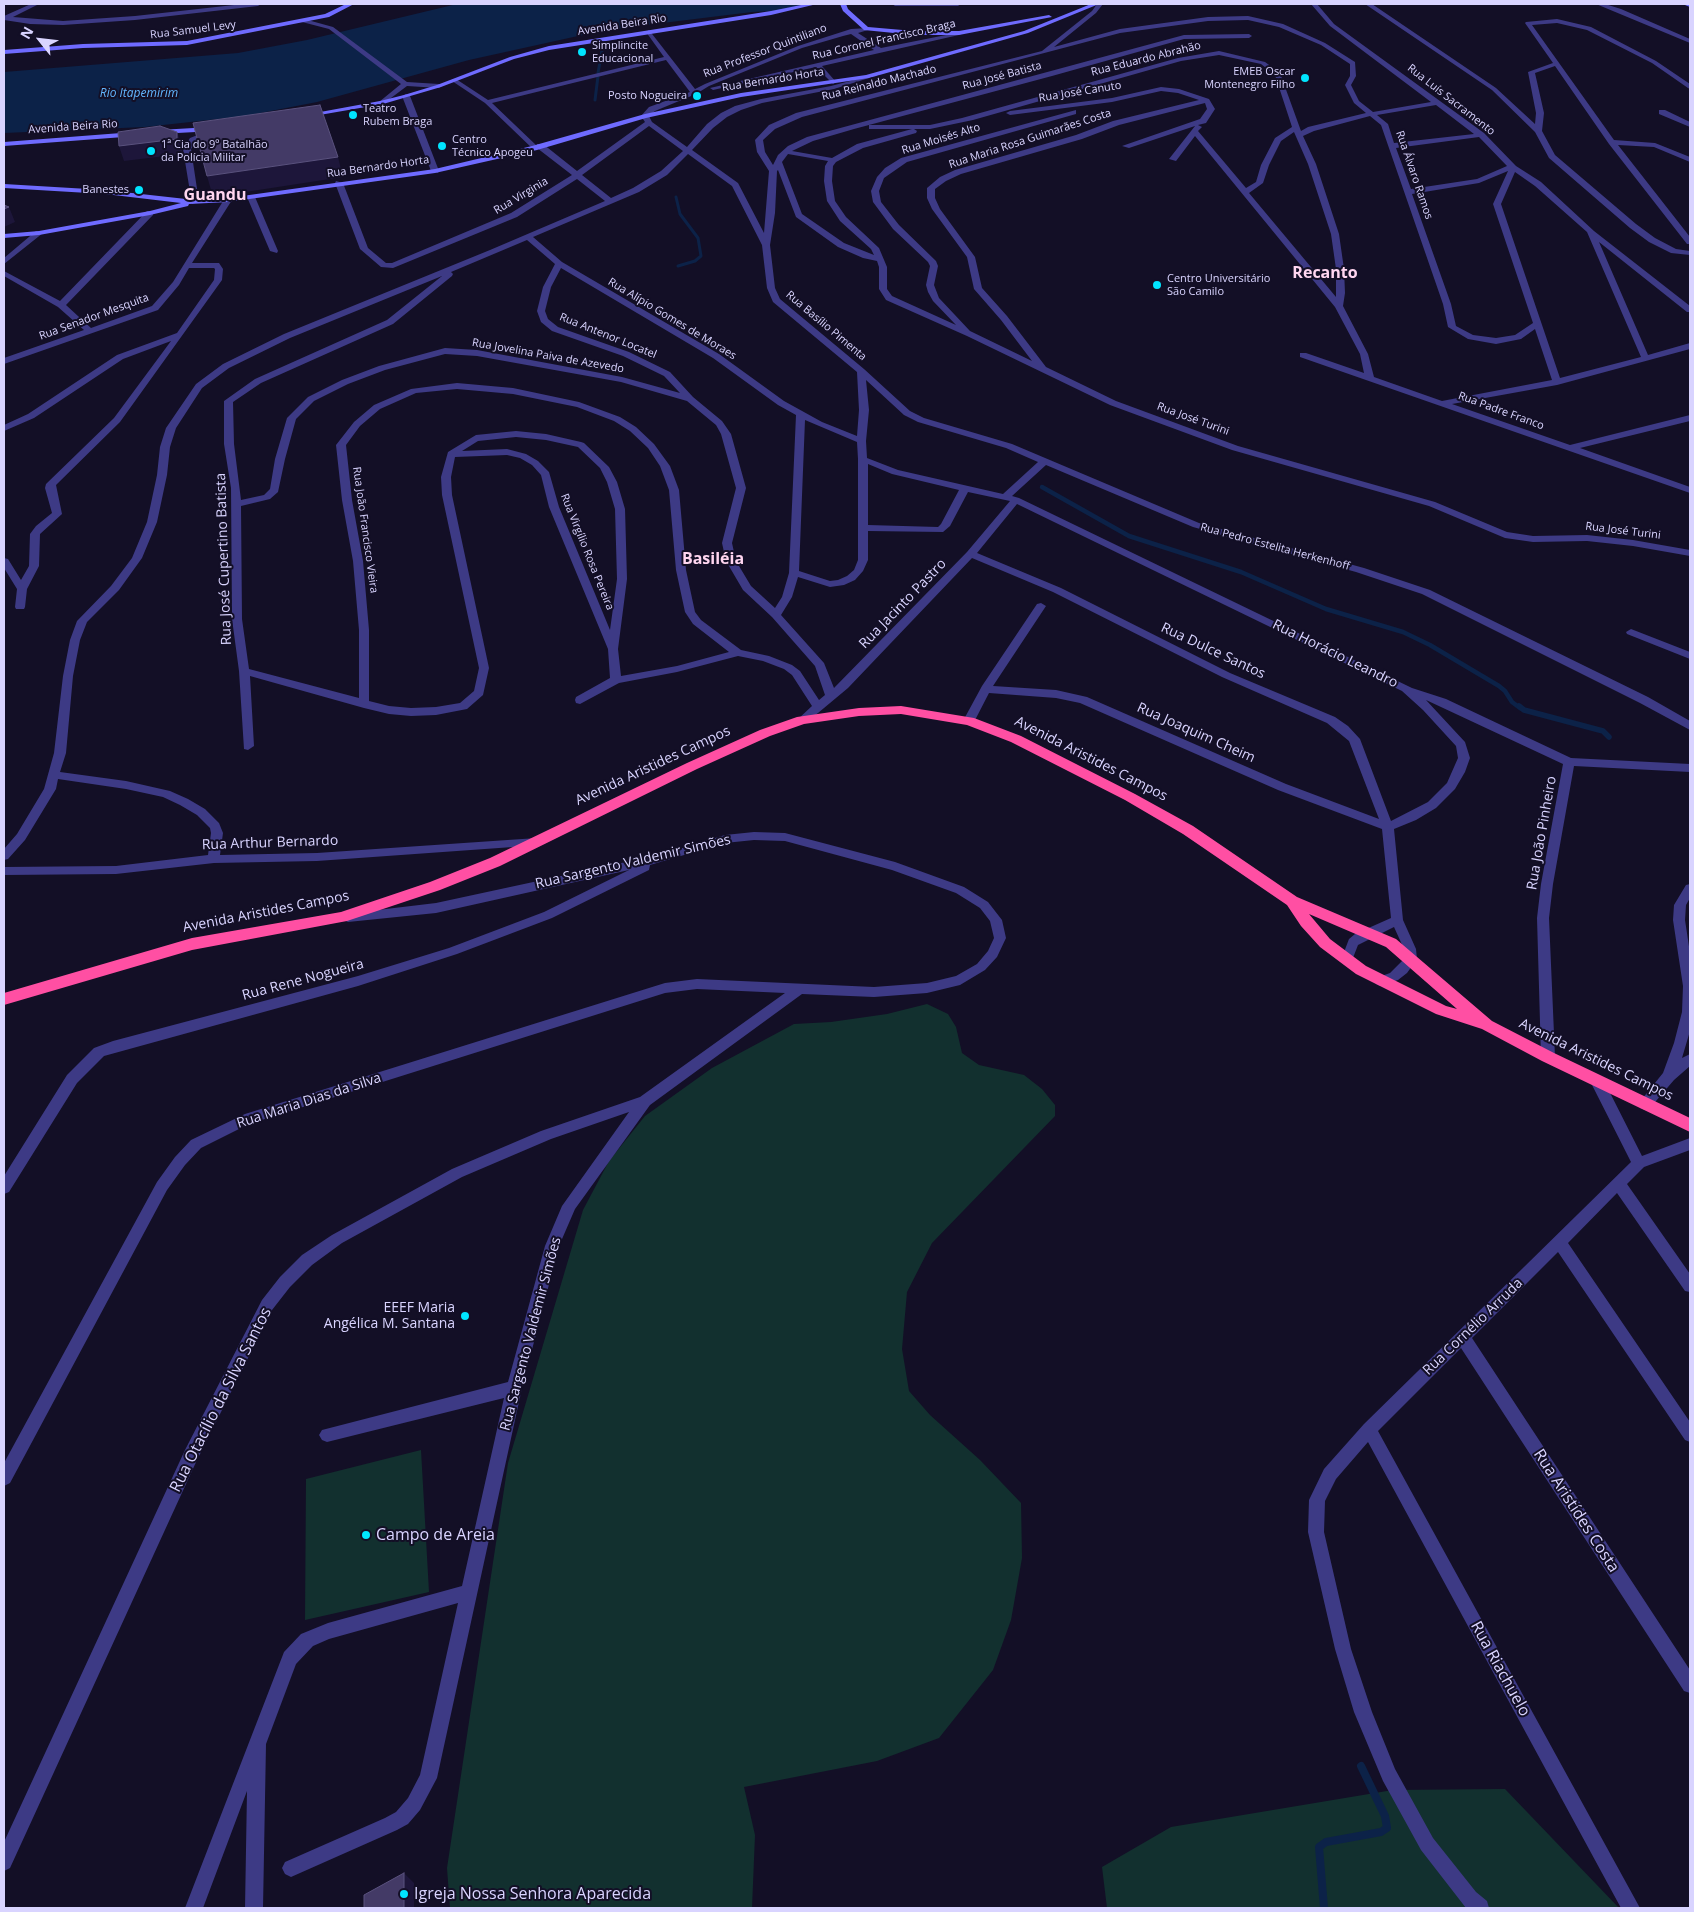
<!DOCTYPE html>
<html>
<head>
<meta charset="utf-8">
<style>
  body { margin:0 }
  #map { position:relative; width:1694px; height:1912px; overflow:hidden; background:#130f26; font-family:"Open Sans",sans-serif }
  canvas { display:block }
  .frame { position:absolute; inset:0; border:5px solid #d9d4ff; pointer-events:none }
  .north { position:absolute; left:15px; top:15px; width:50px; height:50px; -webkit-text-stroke:4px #130f26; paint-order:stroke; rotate:299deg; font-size:14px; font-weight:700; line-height:20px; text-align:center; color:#d9d4ff }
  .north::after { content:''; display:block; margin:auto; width:18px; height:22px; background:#d9d4ff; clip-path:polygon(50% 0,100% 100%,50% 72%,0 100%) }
</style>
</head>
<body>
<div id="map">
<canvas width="1694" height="1912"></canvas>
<div class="frame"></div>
<div class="north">N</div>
</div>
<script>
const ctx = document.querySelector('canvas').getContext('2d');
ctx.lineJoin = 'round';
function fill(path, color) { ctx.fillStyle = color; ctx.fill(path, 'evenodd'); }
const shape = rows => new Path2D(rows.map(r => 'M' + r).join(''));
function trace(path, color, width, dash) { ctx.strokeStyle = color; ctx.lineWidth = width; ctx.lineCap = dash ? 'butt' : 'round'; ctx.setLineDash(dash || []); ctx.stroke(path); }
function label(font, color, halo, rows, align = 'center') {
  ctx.font = font + ' "Open Sans",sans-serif'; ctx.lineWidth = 4; ctx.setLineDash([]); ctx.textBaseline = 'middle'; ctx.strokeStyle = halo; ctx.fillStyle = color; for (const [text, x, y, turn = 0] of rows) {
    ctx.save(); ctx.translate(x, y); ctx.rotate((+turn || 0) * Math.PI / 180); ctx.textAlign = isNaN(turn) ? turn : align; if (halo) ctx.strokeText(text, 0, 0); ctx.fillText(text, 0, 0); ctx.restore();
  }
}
fill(shape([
  [927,1004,948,1014,956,1027,962,1053,979,1065,1024,1075,1042,1089,1055,1105,1055,1116,932,1243,907,1292,902,1349,909,1391,930,1415,980,1460,1021,1503,1022,1558,1011,1620,993,1670,939,1738,877,1761,744,1787,755,1835,752,1908,450,1908,447,1868,508,1463,583,1210,609,1161,645,1116,712,1068,794,1024,831,1022,887,1014],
  [421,1450,429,1592,305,1620,306,1479],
  [1505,1789,1619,1908,1107,1908,1102,1867,1171,1827,1393,1790]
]), '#12302f');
fill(shape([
  [457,4,807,4,774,11,752,12,638,26,578,36,469,60,317,102,245,116,145,127,4,133,4,72,238,53,307,40]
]), '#0c2248');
trace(shape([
  [598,73,604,39],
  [595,100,598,76],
  [676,197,680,214,698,238,701,256,695,261,678,266]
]), '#0c2248', 3);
trace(shape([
  [1042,487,1129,536,1241,572,1326,609,1403,632,1430,645,1499,686,1505,691,1512,702,1520,708]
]), '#0c2248', 4.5);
trace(shape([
  [1519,706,1524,710,1603,731,1609,737]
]), '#0c2248', 5.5);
trace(shape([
  [1324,1908,1319,1847,1326,1842,1381,1832,1387,1828,1385,1816,1361,1766]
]), '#0c2248', 8);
fill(shape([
  [31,4,39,4,13,17,63,21,135,16,243,4,261,4,258,6,135,20,63,25,30,24,4,20,4,16,31,4],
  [892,4,961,4,958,6,895,6,892,4],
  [1097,4,1103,4,1096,13,1054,47,1120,29,1208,17,1248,16,1283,24,1325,43,1355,62,1356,76,1351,85,1359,101,1373,112,1431,102,1330,26,1311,4,1317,4,1334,24,1484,133,1516,166,1541,182,1594,231,1690,306,1690,312,1687,312,1599,242,1648,355,1690,343,1690,349,1557,385,1452,404,1570,445,1690,415,1690,421,1580,448,1690,487,1690,493,1300,357,1300,353,1306,353,1364,373,1360,354,1335,307,1195,136,1176,161,1169,159,1195,126,1129,148,1122,146,1200,119,1207,109,1205,103,1119,125,1082,139,961,174,946,181,935,189,935,198,940,209,975,257,982,288,1007,316,1046,367,1116,401,1238,446,1435,502,1507,532,1533,536,1587,535,1633,540,1690,550,1690,556,1633,546,1587,541,1533,542,1505,538,1429,506,1232,450,1110,405,967,336,886,300,879,289,879,267,877,261,863,258,838,247,796,217,778,170,777,171,775,213,770,245,775,288,780,299,864,369,910,411,924,418,1012,444,1199,523,1364,568,1430,590,1648,697,1690,721,1690,730,1640,703,1422,594,1356,572,1193,527,1046,465,1012,496,1019,498,1412,688,1446,699,1571,758,1690,764,1690,772,1574,766,1553,884,1549,918,1555,1057,1553,1061,1548,1062,1543,1061,1541,1057,1537,918,1541,884,1563,764,1426,700,1465,742,1470,758,1465,772,1455,789,1436,808,1416,820,1394,829,1403,920,1416,949,1417,959,1407,973,1398,980,1380,986,1376,984,1374,981,1376,978,1390,973,1405,958,1404,949,1394,927,1358,945,1351,963,1347,965,1343,963,1341,960,1349,939,1355,934,1391,918,1382,829,1278,790,1080,703,1056,698,989,693,973,724,969,725,963,721,982,686,1037,604,1041,603,1046,606,993,686,1056,690,1087,697,1286,784,1379,819,1349,741,1327,723,1222,677,1053,592,972,558,848,688,806,723,798,723,797,720,812,706,792,675,784,669,763,661,738,656,677,672,619,683,580,704,576,703,575,700,576,697,610,678,608,649,549,507,541,475,532,465,520,458,507,455,455,457,451,477,452,495,489,668,483,695,467,709,436,715,411,716,389,714,364,708,250,676,254,746,248,750,244,749,239,671,232,619,231,488,224,444,224,401,255,379,387,320,442,276,290,338,229,368,202,388,176,428,170,447,167,475,157,522,142,558,119,590,87,622,80,640,73,676,66,753,60,772,126,781,170,791,188,799,205,809,219,823,223,833,220,855,317,853,537,838,541,839,543,842,541,845,317,861,214,863,116,874,4,875,4,867,116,866,208,855,211,833,210,828,197,815,180,805,163,797,126,789,58,779,56,789,25,840,8,859,4,860,4,849,17,834,44,789,54,753,63,676,70,640,77,621,111,586,132,558,147,522,157,475,160,447,166,428,196,384,223,364,284,334,490,250,605,201,577,179,517,217,393,268,381,267,360,249,335,183,336,181,343,183,368,248,386,263,392,263,511,213,572,175,537,148,537,144,543,144,577,171,645,122,641,116,649,107,690,92,666,60,492,103,537,146,537,150,534,150,485,103,452,81,452,79,456,79,488,100,664,57,646,32,649,30,695,89,705,84,798,46,851,29,868,28,868,30,858,33,881,48,961,32,961,34,959,35,822,66,836,82,833,84,816,67,713,90,710,88,874,50,851,34,843,36,802,48,709,86,696,94,655,111,649,116,652,122,687,147,707,124,721,113,735,106,761,99,831,86,869,76,869,78,834,89,762,103,741,110,727,117,713,128,692,150,738,183,764,233,769,171,757,152,755,140,769,125,796,113,1042,51,1092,11,1097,4],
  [1248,20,1279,27,1321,45,1350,64,1350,76,1345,85,1354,103,1366,113,1308,127,1301,131,1280,73,1265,62,1219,51,1178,58,962,118,930,125,869,125,869,129,912,129,857,144,832,158,792,151,813,141,854,129,1052,76,1184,39,1249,38,1252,36,1249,34,1184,35,807,137,788,146,778,155,773,165,765,152,763,140,775,129,802,117,1120,33,1208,21,1248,20],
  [1219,55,1261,64,1275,75,1292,127,1275,138,1261,165,1256,182,1246,188,1198,131,1202,127,1198,125,1206,123,1215,109,1209,99,1179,89,1161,87,1112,98,1010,111,1006,113,1010,115,1112,102,1161,91,1178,93,1199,100,1113,121,1076,135,955,170,940,177,927,188,927,198,932,209,967,257,974,289,1001,320,1032,361,970,331,939,298,934,285,938,266,936,261,899,225,881,202,879,191,884,178,907,162,1076,114,1076,110,901,158,885,168,877,177,871,191,873,202,893,229,928,262,930,266,926,285,928,292,933,301,956,325,892,296,887,289,887,267,879,248,846,217,835,201,832,181,833,166,836,162,863,148,916,133,917,131,914,129,930,129,973,120,1181,61,1219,55],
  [1436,105,1474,134,1394,143,1388,124,1377,115,1436,105],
  [1370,116,1381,125,1443,304,1448,327,1468,339,1496,344,1521,339,1535,329,1552,380,1442,401,1374,377,1368,354,1343,306,1345,293,1344,269,1339,234,1316,164,1303,136,1314,131,1370,116],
  [649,126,683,151,661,171,633,188,611,198,582,175,649,126],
  [1294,132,1308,164,1331,234,1336,269,1336,297,1249,193,1263,183,1269,165,1281,141,1294,132],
  [1479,137,1507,166,1477,179,1411,189,1396,148,1479,137],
  [688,154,732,186,762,245,767,288,773,302,857,372,859,410,857,436,822,422,784,401,719,354,562,262,533,237,639,192,667,175,688,154],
  [788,154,828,161,825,166,824,181,827,201,840,221,871,249,874,255,844,243,802,214,782,162,788,154],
  [1508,171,1493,204,1533,323,1515,335,1496,338,1473,335,1456,326,1451,304,1412,194,1479,183,1508,171],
  [1515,172,1535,186,1587,232,1641,357,1560,378,1501,204,1515,172],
  [527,240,555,264,543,287,537,311,541,322,552,331,623,356,664,376,680,393,622,377,477,350,445,348,379,366,342,380,308,397,287,418,275,459,270,489,264,495,241,500,234,444,233,402,261,383,393,324,452,276,453,274,451,272,527,240],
  [561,268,713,358,778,405,796,415,789,573,782,597,775,608,751,586,736,561,732,543,746,488,731,434,722,421,693,397,670,372,629,352,558,327,548,319,545,311,551,287,561,268],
  [445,354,477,356,621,382,687,401,716,425,721,434,736,488,722,543,726,561,743,590,772,617,815,666,825,695,819,700,800,671,792,665,769,656,741,650,701,620,695,612,686,570,679,490,670,466,654,444,636,427,620,417,579,402,513,388,457,383,411,389,374,405,354,422,336,445,342,500,353,561,359,630,359,698,249,669,242,619,241,506,270,499,278,492,285,459,296,419,314,401,348,384,385,370,445,354],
  [866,380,904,415,918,422,1006,448,1038,462,1003,494,898,470,867,458,866,441,869,410,866,380],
  [457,389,513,394,577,407,614,421,630,431,648,448,660,466,669,490,676,570,685,612,693,624,729,652,677,666,621,676,618,649,627,579,625,509,617,482,609,467,584,443,581,442,546,434,516,431,476,435,448,452,441,477,442,495,479,668,474,691,460,703,436,707,411,708,389,706,369,701,369,630,363,561,352,500,346,445,360,426,380,409,416,393,457,389],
  [805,420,857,442,858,459,858,560,854,570,847,576,838,580,830,581,799,571,805,420],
  [516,437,546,440,578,447,600,468,607,482,615,509,617,579,610,630,559,507,549,472,538,461,526,454,507,449,462,451,478,441,516,437],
  [868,464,892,474,959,490,941,524,938,527,868,525,868,464],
  [968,492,1010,501,967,552,834,688,824,663,781,615,792,597,798,577,830,587,844,585,855,580,863,571,868,560,868,531,943,532,950,526,968,492],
  [1017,504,1402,691,1423,710,1456,746,1458,758,1447,783,1428,802,1391,821,1360,739,1348,726,1335,717,1230,673,1061,588,977,553,1017,504],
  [1365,4,1372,4,1496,88,1535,124,1536,113,1528,72,1553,63,1525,23,1526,22,1557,19,1591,27,1656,61,1690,84,1690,89,1688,88,1652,63,1587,30,1557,23,1532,25,1614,140,1655,143,1690,157,1690,162,1654,147,1618,145,1690,237,1690,244,1687,244,1609,144,1555,66,1535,73,1544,113,1542,131,1555,155,1636,224,1655,238,1676,249,1690,251,1690,255,1671,253,1649,242,1630,228,1549,158,1535,132,1492,90,1365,4],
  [1596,4,1605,4,1621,9,1690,39,1690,43,1596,4],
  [304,19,333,27,407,82,439,84,442,86,439,88,407,86,383,104,379,104,379,102,401,84,329,29,302,22,302,20,304,19],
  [406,94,410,96,439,171,438,173,431,171,402,96,406,94],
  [1659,110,1665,110,1690,122,1690,127,1659,114,1659,110],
  [213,129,217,131,216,133,196,142,191,149,199,202,192,204,183,149,190,138,213,129],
  [248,195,255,197,278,251,277,253,270,251,247,197,248,195],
  [225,198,232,200,192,263,219,263,223,269,222,280,120,422,56,485,62,514,40,534,39,566,27,589,25,607,24,609,16,609,15,607,17,589,4,568,4,558,8,559,21,580,29,566,30,534,36,526,52,513,45,488,46,484,114,418,171,341,123,359,34,418,4,431,4,425,28,414,117,355,177,333,214,280,215,269,214,268,189,268,179,285,158,310,4,364,4,358,84,330,58,307,4,276,4,271,60,301,147,211,153,211,153,215,66,305,91,328,152,306,173,282,225,198],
  [36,231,43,233,4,264,4,258,36,231],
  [1631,629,1690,652,1690,659,1627,634,1626,632,1631,629],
  [754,832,785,833,895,862,964,887,988,902,1002,920,1006,938,997,957,985,970,960,985,927,993,874,997,802,994,650,1105,575,1209,559,1246,522,1388,437,1778,420,1810,408,1824,397,1830,291,1877,285,1874,282,1868,285,1862,385,1818,396,1812,408,1798,420,1775,458,1603,329,1639,313,1646,296,1664,266,1744,263,1908,245,1908,247,1791,203,1908,185,1908,284,1652,301,1634,328,1623,462,1586,504,1398,327,1442,322,1440,319,1435,322,1430,508,1382,545,1246,562,1206,629,1112,551,1139,462,1177,342,1243,312,1265,290,1287,272,1310,197,1460,10,1868,4,1871,4,1842,185,1450,262,1300,280,1277,302,1255,332,1235,452,1169,541,1131,640,1097,785,993,697,989,665,993,249,1124,201,1148,185,1165,167,1190,10,1483,4,1486,4,1463,157,1182,175,1157,191,1140,245,1114,665,983,697,979,874,987,927,983,956,976,977,964,988,951,994,938,990,921,980,908,956,893,892,870,785,841,754,840,725,843,650,865,649,870,552,918,457,954,358,986,104,1056,77,1083,9,1192,4,1194,4,1176,67,1075,94,1048,113,1041,358,976,449,948,544,912,629,870,436,913,348,922,344,920,342,917,344,914,436,903,663,854,725,835,754,832],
  [1690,884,1690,898,1686,905,1685,920,1690,953,1690,1031,1682,1058,1690,1054,1690,1066,1674,1080,1650,1108,1645,1110,1640,1108,1638,1104,1663,1073,1674,1043,1682,1012,1683,986,1673,920,1674,905,1686,885,1690,884],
  [1597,1076,1602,1077,1642,1156,1690,1138,1690,1150,1644,1167,1627,1184,1690,1274,1690,1292,1685,1291,1617,1193,1568,1243,1690,1422,1690,1442,1685,1440,1558,1252,1472,1338,1690,1670,1690,1693,1684,1691,1461,1348,1378,1431,1640,1908,1621,1908,1368,1442,1336,1479,1325,1501,1324,1532,1351,1649,1372,1712,1395,1769,1433,1838,1476,1892,1487,1901,1489,1908,1466,1908,1421,1850,1383,1781,1354,1712,1335,1649,1308,1532,1309,1500,1324,1469,1364,1424,1631,1162,1590,1081,1592,1077,1597,1076]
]), '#3d3a85');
fill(shape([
  [346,4,354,4,329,17,187,45,83,48,4,54,4,50,83,44,187,41,325,14,346,4],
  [806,4,817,4,771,15,549,50,514,59,441,87,383,104,308,117,304,115,380,101,404,95,437,85,510,57,549,46,771,11,806,4],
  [840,4,846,4,848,9,868,27,914,31,959,31,1049,15,1052,17,959,35,914,35,864,30,843,11,840,4],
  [1091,4,1099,4,1028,33,869,78,741,97,646,118,537,150,435,173,228,202,189,204,188,206,150,215,39,235,4,238,4,234,39,231,150,211,181,203,105,194,4,188,4,184,105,190,195,200,228,198,435,169,532,146,645,114,741,93,866,75,1024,31,1091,4],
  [1684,4,1690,4,1690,7,1685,5,1684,4],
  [211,127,215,129,214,131,159,134,155,132,159,130,211,127],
  [134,132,138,134,137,136,4,146,4,142,134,132]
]), '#6f6bff');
fill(shape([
  [901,706,974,718,1021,736,1135,794,1193,826,1297,897,1396,939,1492,1021,1554,1053,1690,1118,1690,1132,1542,1061,1482,1029,1436,1014,1356,974,1320,947,1301,926,1287,905,1183,834,1125,800,1011,742,967,725,901,714,859,716,804,724,770,736,697,769,500,866,440,890,347,921,192,950,4,1005,4,993,192,938,341,912,430,882,490,858,687,763,760,730,797,717,859,708,901,706],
  [1309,914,1386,947,1457,1009,1446,1006,1366,966,1330,939,1309,914]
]), '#ff4fa3');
fill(shape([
  [177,132,182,147,182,154,124,161,119,146],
  [338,157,343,177,213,197,207,176],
  [9,207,15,222,4,227,4,209],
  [404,1873,414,1883,414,1908,404,1908]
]), '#1d163a');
const building = shape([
  [320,105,338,157,207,176,193,123,320,105],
  [160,126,177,132,177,139,119,146,118,132,160,126],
  [4,205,9,207,4,209,4,205],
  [404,1873,404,1908,364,1908,364,1895,404,1873]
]);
fill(building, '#433a66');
trace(building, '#5a527e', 1);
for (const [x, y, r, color] of [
  [582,52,5,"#00e5ff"],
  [1305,78,5,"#00e5ff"],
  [697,96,5,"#00e5ff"],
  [353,115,5,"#00e5ff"],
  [442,146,5,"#00e5ff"],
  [151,151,5,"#00e5ff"],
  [139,190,5,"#00e5ff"],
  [1157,285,5,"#00e5ff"],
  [465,1316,5,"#00e5ff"],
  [366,1535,5,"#00e5ff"],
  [404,1894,5,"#00e5ff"]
]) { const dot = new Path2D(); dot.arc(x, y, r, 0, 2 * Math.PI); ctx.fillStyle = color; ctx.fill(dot); trace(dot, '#130f26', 2); }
label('11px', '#d9d4ff', '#130f26', [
  ["Avenida Beira Rio",622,25,-9],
  ["Rua Samuel Levy",193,30,-7],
  ["Rua Coronel Francisco Braga",884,40,-13],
  ["Rua Professor Quintiliano",765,51,-21],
  ["Rua Eduardo Abrahão",1146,59,-14],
  ["Rua José Batista",1002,76,-15],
  ["Rua Bernardo Horta",773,80,-9],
  ["Rua Reinaldo Machado",879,83,-14],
  ["Rua José Canuto",1080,92,-9],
  ["Rua Luís Sacramento",1451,100,38],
  ["Avenida Beira Rio",73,127,-4],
  ["Rua Moisés Alto",941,139,-17],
  ["Rua Maria Rosa Guimarães Costa",1030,139,-18],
  ["Rua Bernardo Horta",378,167,-8],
  ["Rua Álvaro Ramos",1414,175,71],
  ["Rua Virginia",521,196,-31],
  ["Rua Senador Mesquita",94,317,-20],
  ["Rua Alípio Gomes de Moraes",672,319,31],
  ["Rua Basílio Pimenta",826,326,40],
  ["Rua Antenor Locatel",608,336,22],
  ["Rua Jovelina Paiva de Azevedo",548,356,10],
  ["Rua Padre Franco",1501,411,20],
  ["Rua José Turini",1193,419,20],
  ["Rua João Francisco Vieira",365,530,82],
  ["Rua José Turini",1623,531,7],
  ["Rua Pedro Estelita Herkenhoff",1275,547,15],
  ["Rua Virgílio Rosa Pereira",587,552,68]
]);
label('11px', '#d9d4ff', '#130f26', [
  ["Simplincite",592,46],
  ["Educacional",592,59],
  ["EMEB Oscar",1295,72,"right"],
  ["Montenegro Filho",1295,85,"right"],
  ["Posto Nogueira",687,96,"right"],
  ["Teatro",363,109],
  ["Rubem Braga",363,122],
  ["Centro",452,140],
  ["Técnico Apogeu",452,153],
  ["1ª Cia do 9º Batalhão",161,145],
  ["da Polícia Militar",161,158],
  ["Banestes",129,190,"right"],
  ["Centro Universitário",1167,279],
  ["São Camilo",1167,292]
], 'left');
label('italic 12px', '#62b6ff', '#130f26', [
  ["Rio Itapemirim",139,94]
]);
label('14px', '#d9d4ff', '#130f26', [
  ["Rua José Cupertino Batista",224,559,-92],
  ["Rua Jacinto Pastro",903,604,-46],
  ["Rua Dulce Santos",1213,651,25],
  ["Rua Horácio Leandro",1335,654,26],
  ["Rua Joaquim Cheim",1196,733,24],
  ["Avenida Aristides Campos",1091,759,27],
  ["Avenida Aristides Campos",653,766,-25],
  ["Rua João Pinheiro",1542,833,-80],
  ["Rua Arthur Bernardo",270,843,-2],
  ["Rua Sargento Valdemir Simões",633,862,-13],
  ["Avenida Aristides Campos",266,912,-11],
  ["Rua Rene Nogueira",303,980,-15],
  ["Avenida Aristides Campos",1596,1060,26],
  ["Rua Maria Dias da Silva",309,1101,-18],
  ["Rua Cornélio Arruda",1473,1327,-44],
  ["Rua Sargento Valdemir Simões",531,1334,-75]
]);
label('14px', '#d9d4ff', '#130f26', [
  ["EEEF Maria",455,1308],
  ["Angélica M. Santana",455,1324]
], 'right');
label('bold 16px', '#ffd6f0', '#130f26', [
  ["Guandu",215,195],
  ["Recanto",1325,273],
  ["Basiléia",713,559]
]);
label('16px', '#d9d4ff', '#130f26', [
  ["Rua Otacílio da Silva Santos",221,1400,-63],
  ["Rua Aristídes Costa",1576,1511,57],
  ["Rua Riachuelo",1500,1669,61]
]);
label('16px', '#d9d4ff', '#130f26', [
  ["Campo de Areia",376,1535],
  ["Igreja Nossa Senhora Aparecida",414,1894]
], 'left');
</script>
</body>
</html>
